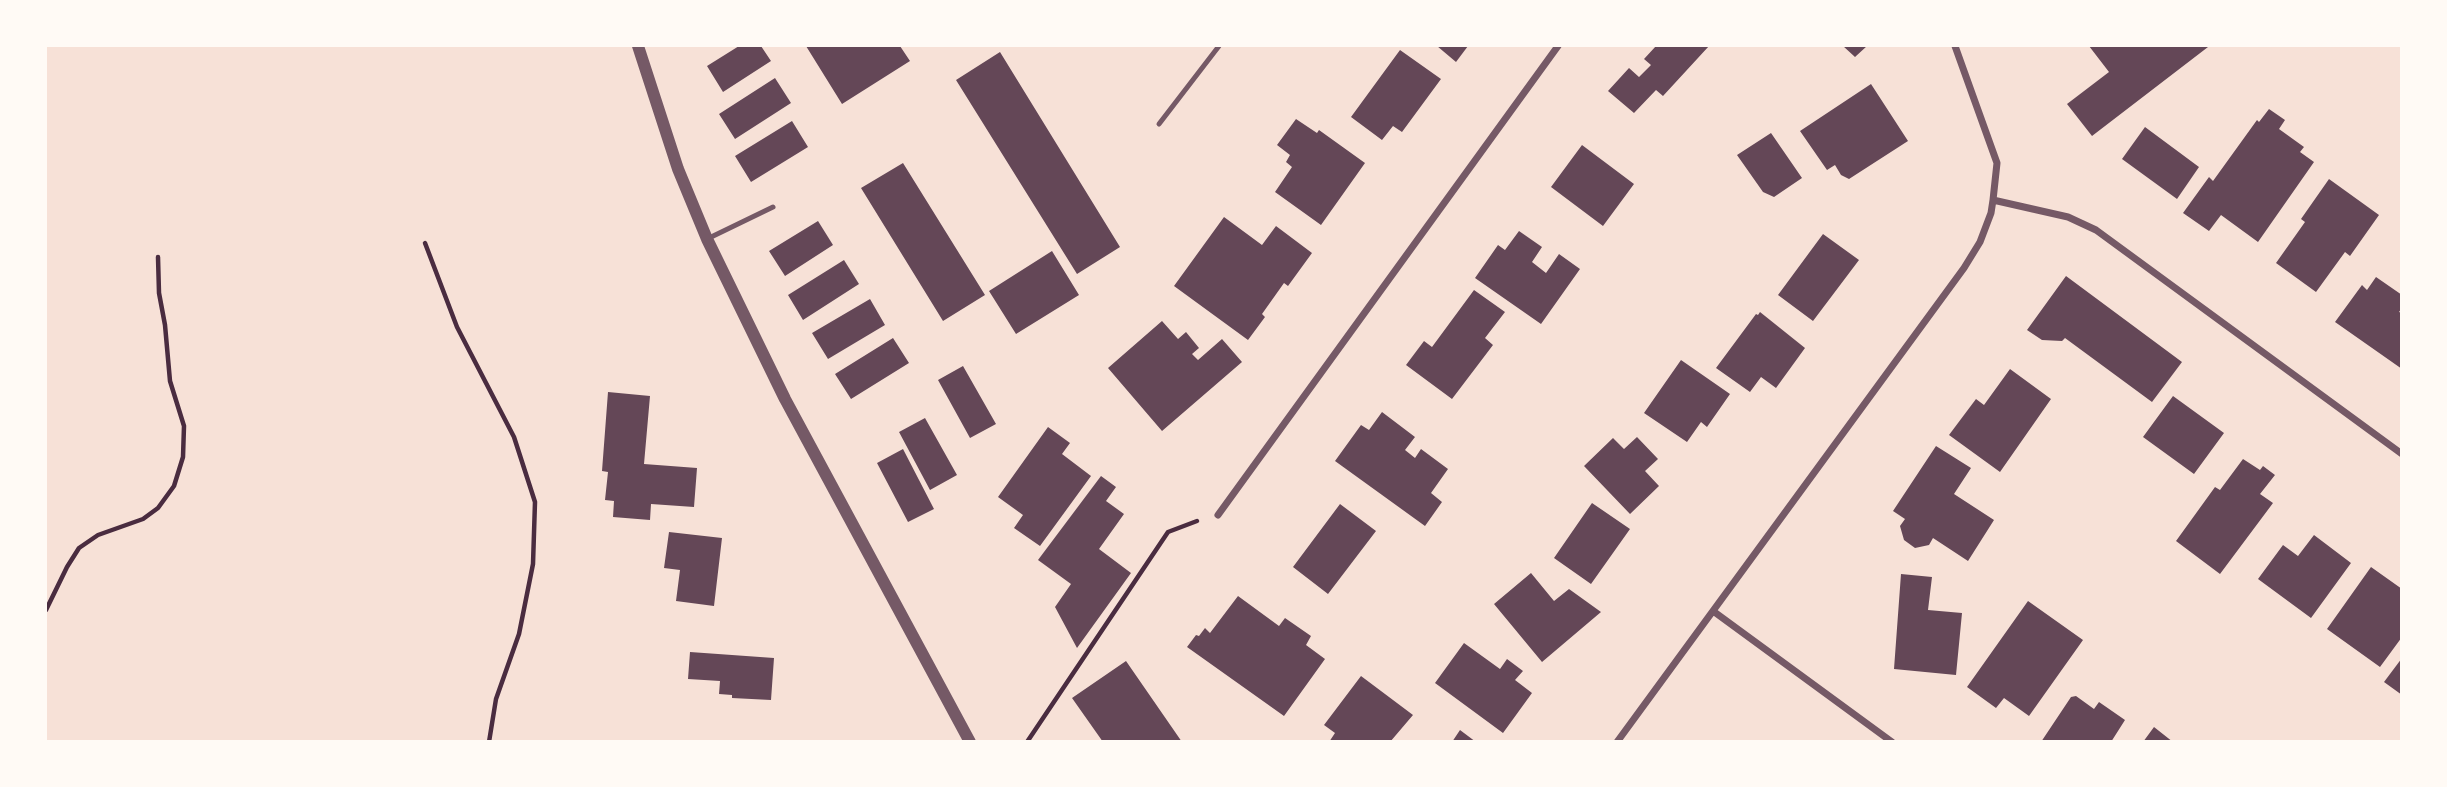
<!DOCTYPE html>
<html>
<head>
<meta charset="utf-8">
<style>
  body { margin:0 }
  #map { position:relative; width:2447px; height:787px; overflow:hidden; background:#f7e1d7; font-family:Ubuntu,sans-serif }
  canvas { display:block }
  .frame { position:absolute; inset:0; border:47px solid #fffaf5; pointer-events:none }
</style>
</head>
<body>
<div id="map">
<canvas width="2447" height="787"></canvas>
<div class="frame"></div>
</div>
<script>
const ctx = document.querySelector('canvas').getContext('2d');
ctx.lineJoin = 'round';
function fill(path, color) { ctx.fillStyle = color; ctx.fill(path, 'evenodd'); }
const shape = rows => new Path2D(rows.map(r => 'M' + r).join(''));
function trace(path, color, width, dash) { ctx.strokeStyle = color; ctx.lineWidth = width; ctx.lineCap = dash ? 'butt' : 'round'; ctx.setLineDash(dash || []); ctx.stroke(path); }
fill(shape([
  [739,46,761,46,771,61,723,92,707,66],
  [806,46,900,46,910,61,842,104],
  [1437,46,1468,46,1456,62],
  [1656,46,1709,46,1663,96,1656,90,1634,113,1608,91,1629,68,1639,77,1651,65,1644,59],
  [1843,46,1867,46,1855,57],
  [2089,46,2207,46,2208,47,2092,136,2067,104,2109,72],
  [1400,50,1441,79,1402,132,1393,126,1382,140,1351,117],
  [1000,52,1120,247,1077,274,956,80],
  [775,78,791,103,735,139,719,114],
  [1871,84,1908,141,1849,179,1841,175,1835,165,1827,170,1800,131],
  [2269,109,2285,120,2279,129,2304,147,2300,152,2314,162,2258,242,2221,215,2209,231,2183,213,2209,177,2213,181,2257,120,2259,122],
  [1296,119,1317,133,1319,130,1365,163,1321,225,1275,192,1292,167,1286,162,1290,155,1277,145],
  [792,121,808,147,751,182,735,156],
  [2145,127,2199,167,2177,199,2122,159],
  [1771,133,1802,178,1774,197,1763,192,1737,155],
  [1582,145,1634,184,1603,226,1551,187],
  [903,163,985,295,943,321,861,188],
  [2329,179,2379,215,2350,256,2345,252,2316,292,2276,263,2305,222,2301,219],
  [1224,217,1262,245,1276,226,1312,253,1288,286,1284,283,1262,314,1265,317,1248,340,1174,286],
  [818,221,833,245,785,276,769,251],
  [1519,231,1542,247,1532,262,1546,273,1559,254,1580,269,1541,324,1475,278,1498,245,1505,250],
  [1823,234,1859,260,1813,321,1778,295],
  [1052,251,1079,295,1016,334,989,291],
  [844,260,859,284,803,320,788,295],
  [2066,276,2182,362,2152,402,2065,338,2062,341,2042,340,2027,330],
  [2376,277,2402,295,2402,308,2399,312,2402,313,2402,369,2335,322,2362,285,2367,290],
  [1474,290,1505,312,1485,338,1493,345,1452,399,1406,365,1424,341,1432,347],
  [870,299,885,325,828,359,812,333],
  [1760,312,1805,348,1776,388,1761,377,1750,392,1716,368,1756,314,1758,315],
  [1162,321,1178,339,1186,332,1199,348,1192,354,1198,360,1222,339,1242,362,1162,431,1108,368],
  [893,338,909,363,851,399,835,374],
  [1681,360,1730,394,1707,427,1701,422,1687,442,1644,413],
  [963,366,996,424,970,438,938,380],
  [2010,369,2051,399,2000,472,1949,435,1976,399,1984,405],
  [608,392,650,396,644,464,697,468,694,507,651,504,650,520,613,517,614,501,605,500,608,472,602,471],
  [2173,396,2224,433,2194,474,2143,437],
  [1382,412,1415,437,1405,450,1415,458,1421,449,1448,469,1431,493,1442,502,1425,526,1335,461,1361,425,1369,430],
  [925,418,957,475,930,490,899,432],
  [1048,427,1070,443,1062,454,1091,476,1040,546,1014,528,1023,515,998,497],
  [1637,437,1658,459,1645,471,1659,486,1630,514,1584,466,1613,438,1624,449],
  [1936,446,1971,468,1954,494,1994,520,1968,561,1933,538,1929,545,1915,548,1904,540,1900,526,1905,519,1893,511],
  [903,449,934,509,908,522,877,463],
  [2243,459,2260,470,2263,466,2275,475,2260,494,2273,503,2220,574,2176,541,2215,487,2220,490],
  [1101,476,1116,487,1106,501,1124,514,1099,549,1131,573,1077,648,1055,607,1071,584,1038,560],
  [1592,503,1630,529,1591,584,1554,558],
  [1340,504,1376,531,1328,594,1293,567],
  [669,532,722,538,714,606,676,601,680,570,664,568],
  [2314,535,2351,563,2311,618,2258,579,2283,545,2298,556],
  [2371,567,2402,589,2402,637,2380,667,2327,629],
  [1531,573,1554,601,1569,589,1601,612,1542,662,1494,604],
  [1901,574,1932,577,1928,610,1962,613,1956,675,1894,669],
  [1238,596,1279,626,1285,618,1311,636,1306,645,1325,659,1284,716,1187,647,1196,635,1199,636,1205,628,1210,633],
  [2028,601,2083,640,2029,716,2004,698,1996,708,1967,687],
  [1464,643,1500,669,1507,659,1523,671,1515,680,1532,693,1503,733,1435,683],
  [690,652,774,658,771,700,732,698,732,695,719,694,720,681,688,679],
  [2402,658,2402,695,2384,682],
  [1126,661,1182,742,1103,742,1072,698],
  [1361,676,1413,715,1390,742,1329,742,1335,733,1324,725],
  [2076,696,2094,709,2099,702,2125,720,2111,742,2041,742,2071,697],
  [2154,727,2173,742,2143,742],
  [1460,730,1476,742,1452,742]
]), '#644757');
trace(shape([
  [425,243,457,327,514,437,535,502,533,564,519,634,496,699,489,742],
  [46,610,67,567,79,548,98,535,143,519,158,508,174,486,183,457,184,426,170,381,165,325,159,293,158,257],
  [1027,742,1168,532,1197,521]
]), '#4a2c40', 4.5);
trace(shape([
  [1159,124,1219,46],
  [707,239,773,207]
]), '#755966', 5);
trace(shape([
  [1955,46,1997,163,1993,200,2068,217,2096,230,2402,454],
  [1218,515,1558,46],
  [1713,611,1892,742],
  [1617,742,1964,268,1980,242,1991,213,1993,200]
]), '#755966', 7);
trace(shape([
  [638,46,678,169,707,239,785,399,970,742]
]), '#755966', 12);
</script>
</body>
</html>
